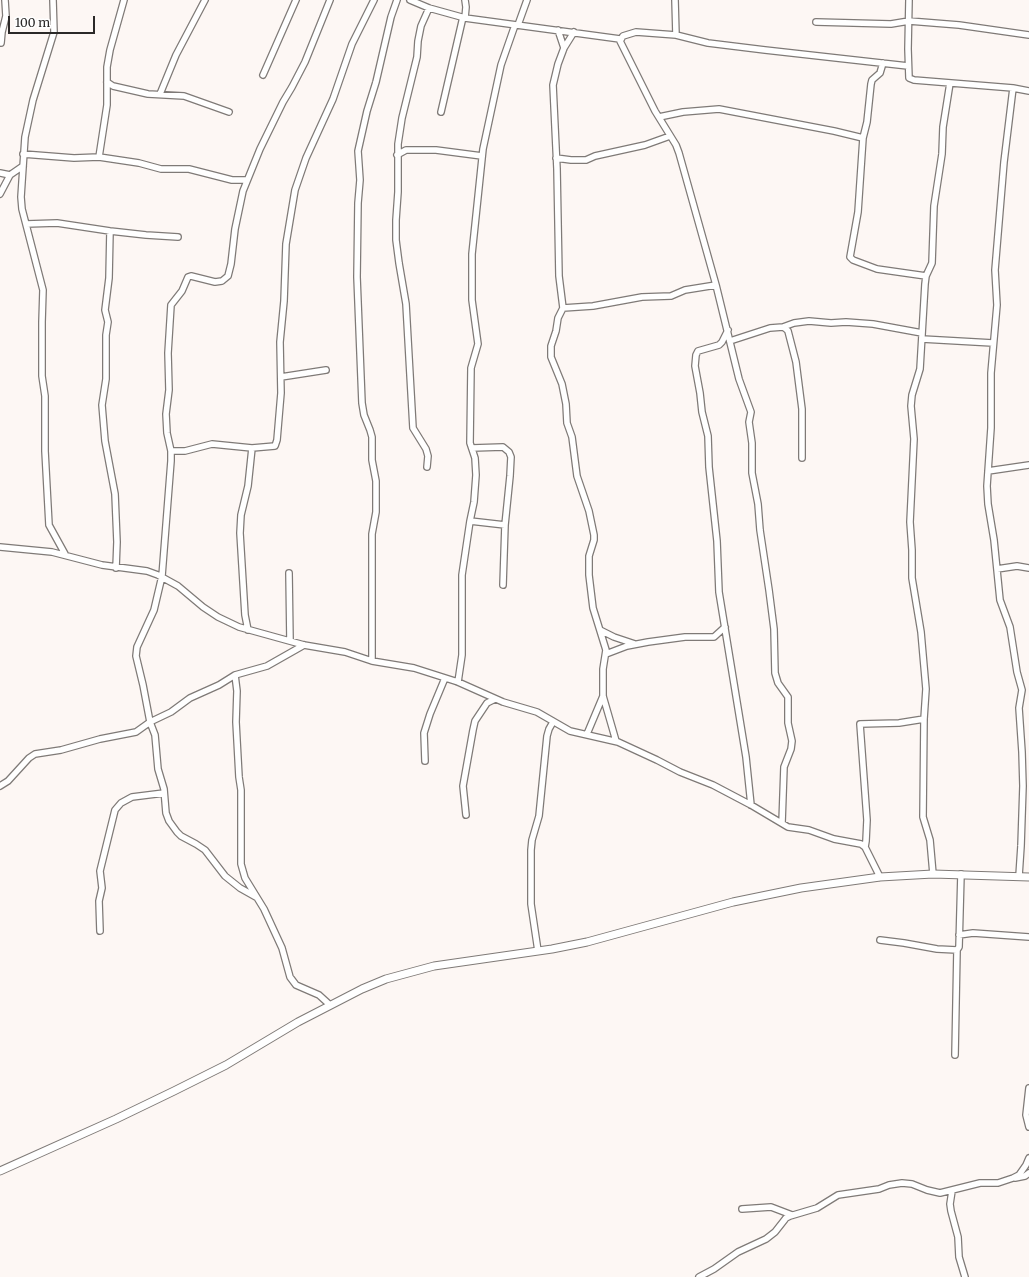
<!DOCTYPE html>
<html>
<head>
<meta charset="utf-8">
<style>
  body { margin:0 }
  #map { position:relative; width:1029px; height:1277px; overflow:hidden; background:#fdf7f4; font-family:Merriweather,serif }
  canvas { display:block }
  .scale { position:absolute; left:8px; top:16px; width:87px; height:18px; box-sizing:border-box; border:2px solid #2b2928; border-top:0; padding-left:5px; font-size:12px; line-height:14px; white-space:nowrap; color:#2b2928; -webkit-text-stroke:3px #fff; paint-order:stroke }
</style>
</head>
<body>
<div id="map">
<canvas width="1029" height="1277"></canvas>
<div class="scale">100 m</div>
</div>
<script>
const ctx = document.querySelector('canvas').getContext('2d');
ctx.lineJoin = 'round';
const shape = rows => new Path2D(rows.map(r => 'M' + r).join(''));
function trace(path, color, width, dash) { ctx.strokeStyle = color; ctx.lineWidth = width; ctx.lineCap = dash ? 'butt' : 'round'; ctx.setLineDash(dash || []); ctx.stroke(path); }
const minor = shape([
  [53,0,54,32,33,100,25,137,21,197,22,209,43,290,42,322,42,376,45,396,45,451,49,525,65,554],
  [410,0,429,8,465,18,620,39],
  [675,0,676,35,708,43,765,50,908,66],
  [909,0,908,49,909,78,914,80,1013,88],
  [465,18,466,7,465,0],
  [816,22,891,24,909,21,959,25,1029,35],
  [518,25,527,0],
  [558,30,564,48],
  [574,32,564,48,558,64,553,85,557,169,559,276,563,308,558,318,556,331,551,346,551,357,562,384,566,404,567,423,572,437,577,476,589,511,594,535,594,540,589,556,589,575,593,608,606,650,603,669,603,696,616,741],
  [676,35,636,32,623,36,620,41,655,111,676,145,679,153,716,285,739,379,751,412,749,422,752,443,752,473,758,504,760,530,769,590,774,629,775,673,778,683,788,697,788,723,792,741,791,749,784,767,782,823],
  [1,43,2,32,6,16,5,0],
  [263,75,296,0],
  [107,82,113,86,148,94,184,96,229,112],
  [160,94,176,55,205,0],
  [441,112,463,17],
  [659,117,683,112,719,109,834,131,863,138,858,212,850,257,853,260,877,269,926,276],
  [863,138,867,122,871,84,872,80,880,73,883,63],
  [23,154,74,158,99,157,107,105,107,67,110,50,124,0],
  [397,155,406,150,436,150,482,156],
  [99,157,139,163,161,169,189,169,232,180,247,180],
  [556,158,571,160,586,160,595,156,645,145,670,136],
  [0,173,10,175],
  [0,194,10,175,23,166],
  [26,224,57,223,110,231,146,235,178,237],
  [110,231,109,278,105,310,108,322,106,335,106,379,102,405,105,441,115,494,117,542,116,568],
  [563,308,593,306,642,297,671,296,685,290,716,285],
  [783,327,794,323,809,321,831,323,846,322,873,324,922,333],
  [728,330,722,342,719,345,698,351,696,355,695,366,700,393,702,412,708,436,709,467,717,541,719,592,746,757,751,805],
  [922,339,993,343],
  [730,341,770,328,783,327,786,329,788,331,796,362,802,409,802,458],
  [281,377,326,370],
  [472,448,503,447,509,452,511,457,510,476,505,525,503,585],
  [171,451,185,451,212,444,252,448,275,446,277,440,281,393,280,342,284,301,286,244,295,190,306,158,333,99,352,44,374,0],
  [427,467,428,456,426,449,413,428,406,304,399,263,396,240,396,220,398,192,398,144,402,118,417,57,418,41,421,26,429,8],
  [988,471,1029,465],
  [505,525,470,521,474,502,476,475,475,458,470,443,471,368,478,344,472,300,472,254,483,149,501,65,515,25],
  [0,547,52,552,102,565,147,571,158,575,178,586,203,607,218,617,239,627,304,645,345,652,372,661,414,668,458,682,503,702,537,712,570,731,618,742,657,760,680,772,713,785,751,805,788,827,809,830,834,839,861,844,865,847,880,877],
  [997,569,1017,566,1029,568],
  [289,573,290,641],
  [248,630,245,615,240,533,241,515,248,486,252,448],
  [600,630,614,637,635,644],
  [606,654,627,646,648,642,685,637,714,637,725,627],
  [372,661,372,534,376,512,376,481,372,460,372,437,370,430,364,415,362,403,357,277,358,203,360,180,358,151,367,111,376,82,391,17,397,0],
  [235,675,237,691,236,722,239,777,241,790,241,864,245,878,264,909,282,948,290,977,296,985,319,995,330,1005],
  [458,682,462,655,462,575,470,521],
  [587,734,603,696],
  [425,761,424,733,430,714,445,678],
  [0,786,8,781,29,758,35,754,61,750,100,739,136,732,150,722,171,712,190,698,219,685,235,675,267,666,304,645],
  [466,815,463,786,473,730,475,721,487,703,495,699],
  [865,847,866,841,867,820,860,724,899,723,924,719],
  [933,874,930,840,923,817,924,719,926,689,921,632,912,578,912,550,910,522,914,439,911,406,912,395,920,369,925,284,926,276,932,263,934,206,942,154,943,127,950,83],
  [1019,876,1021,846,1023,786,1022,752,1019,708,1022,690,1017,672,1010,627,1000,600,994,540,988,504,987,486,991,428,991,373,997,305,995,270,1004,162,1013,88,1029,91],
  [256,897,240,888,225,876,205,850,196,844,181,836,177,832,169,821,166,813,164,789,158,769,155,735,150,722,143,685,136,656,137,647,154,610,162,576,171,461,171,451,167,433,166,414,169,390,168,353,171,305,182,291,188,277,191,276,215,282,222,281,228,276,231,264,235,229,243,191,260,149,283,102,292,87,305,62,330,0],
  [100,931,99,901,102,888,100,871,115,810,121,803,132,797,164,793],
  [959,935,973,933,1029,937],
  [880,940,904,943,937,949,957,950,959,947,961,874],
  [538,951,531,904,531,850,532,840,539,816,547,736,549,729,553,722],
  [955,1055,957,950],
  [1029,1088,1026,1115,1029,1127],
  [1015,1178,1025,1176,1029,1173],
  [952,1191,950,1204,951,1211,958,1237,959,1257,965,1277],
  [742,1209,771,1207,792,1215],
  [699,1277,714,1269,738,1252,766,1239,775,1232,786,1218,790,1216,817,1208,838,1195,879,1189,889,1185,902,1183,912,1184,927,1190,940,1193,980,1183,998,1183,1013,1178,1019,1175,1026,1165,1029,1158]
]);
const tertiary = shape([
  [0,1171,116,1119,174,1091,226,1065,298,1022,362,989,386,979,434,966,552,949,587,942,733,902,801,888,880,877,933,874,1029,877]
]);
trace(minor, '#7f7a77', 8);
trace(tertiary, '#7f7a77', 9);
trace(minor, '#fff', 5.5);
trace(tertiary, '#fff', 7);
</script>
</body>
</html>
